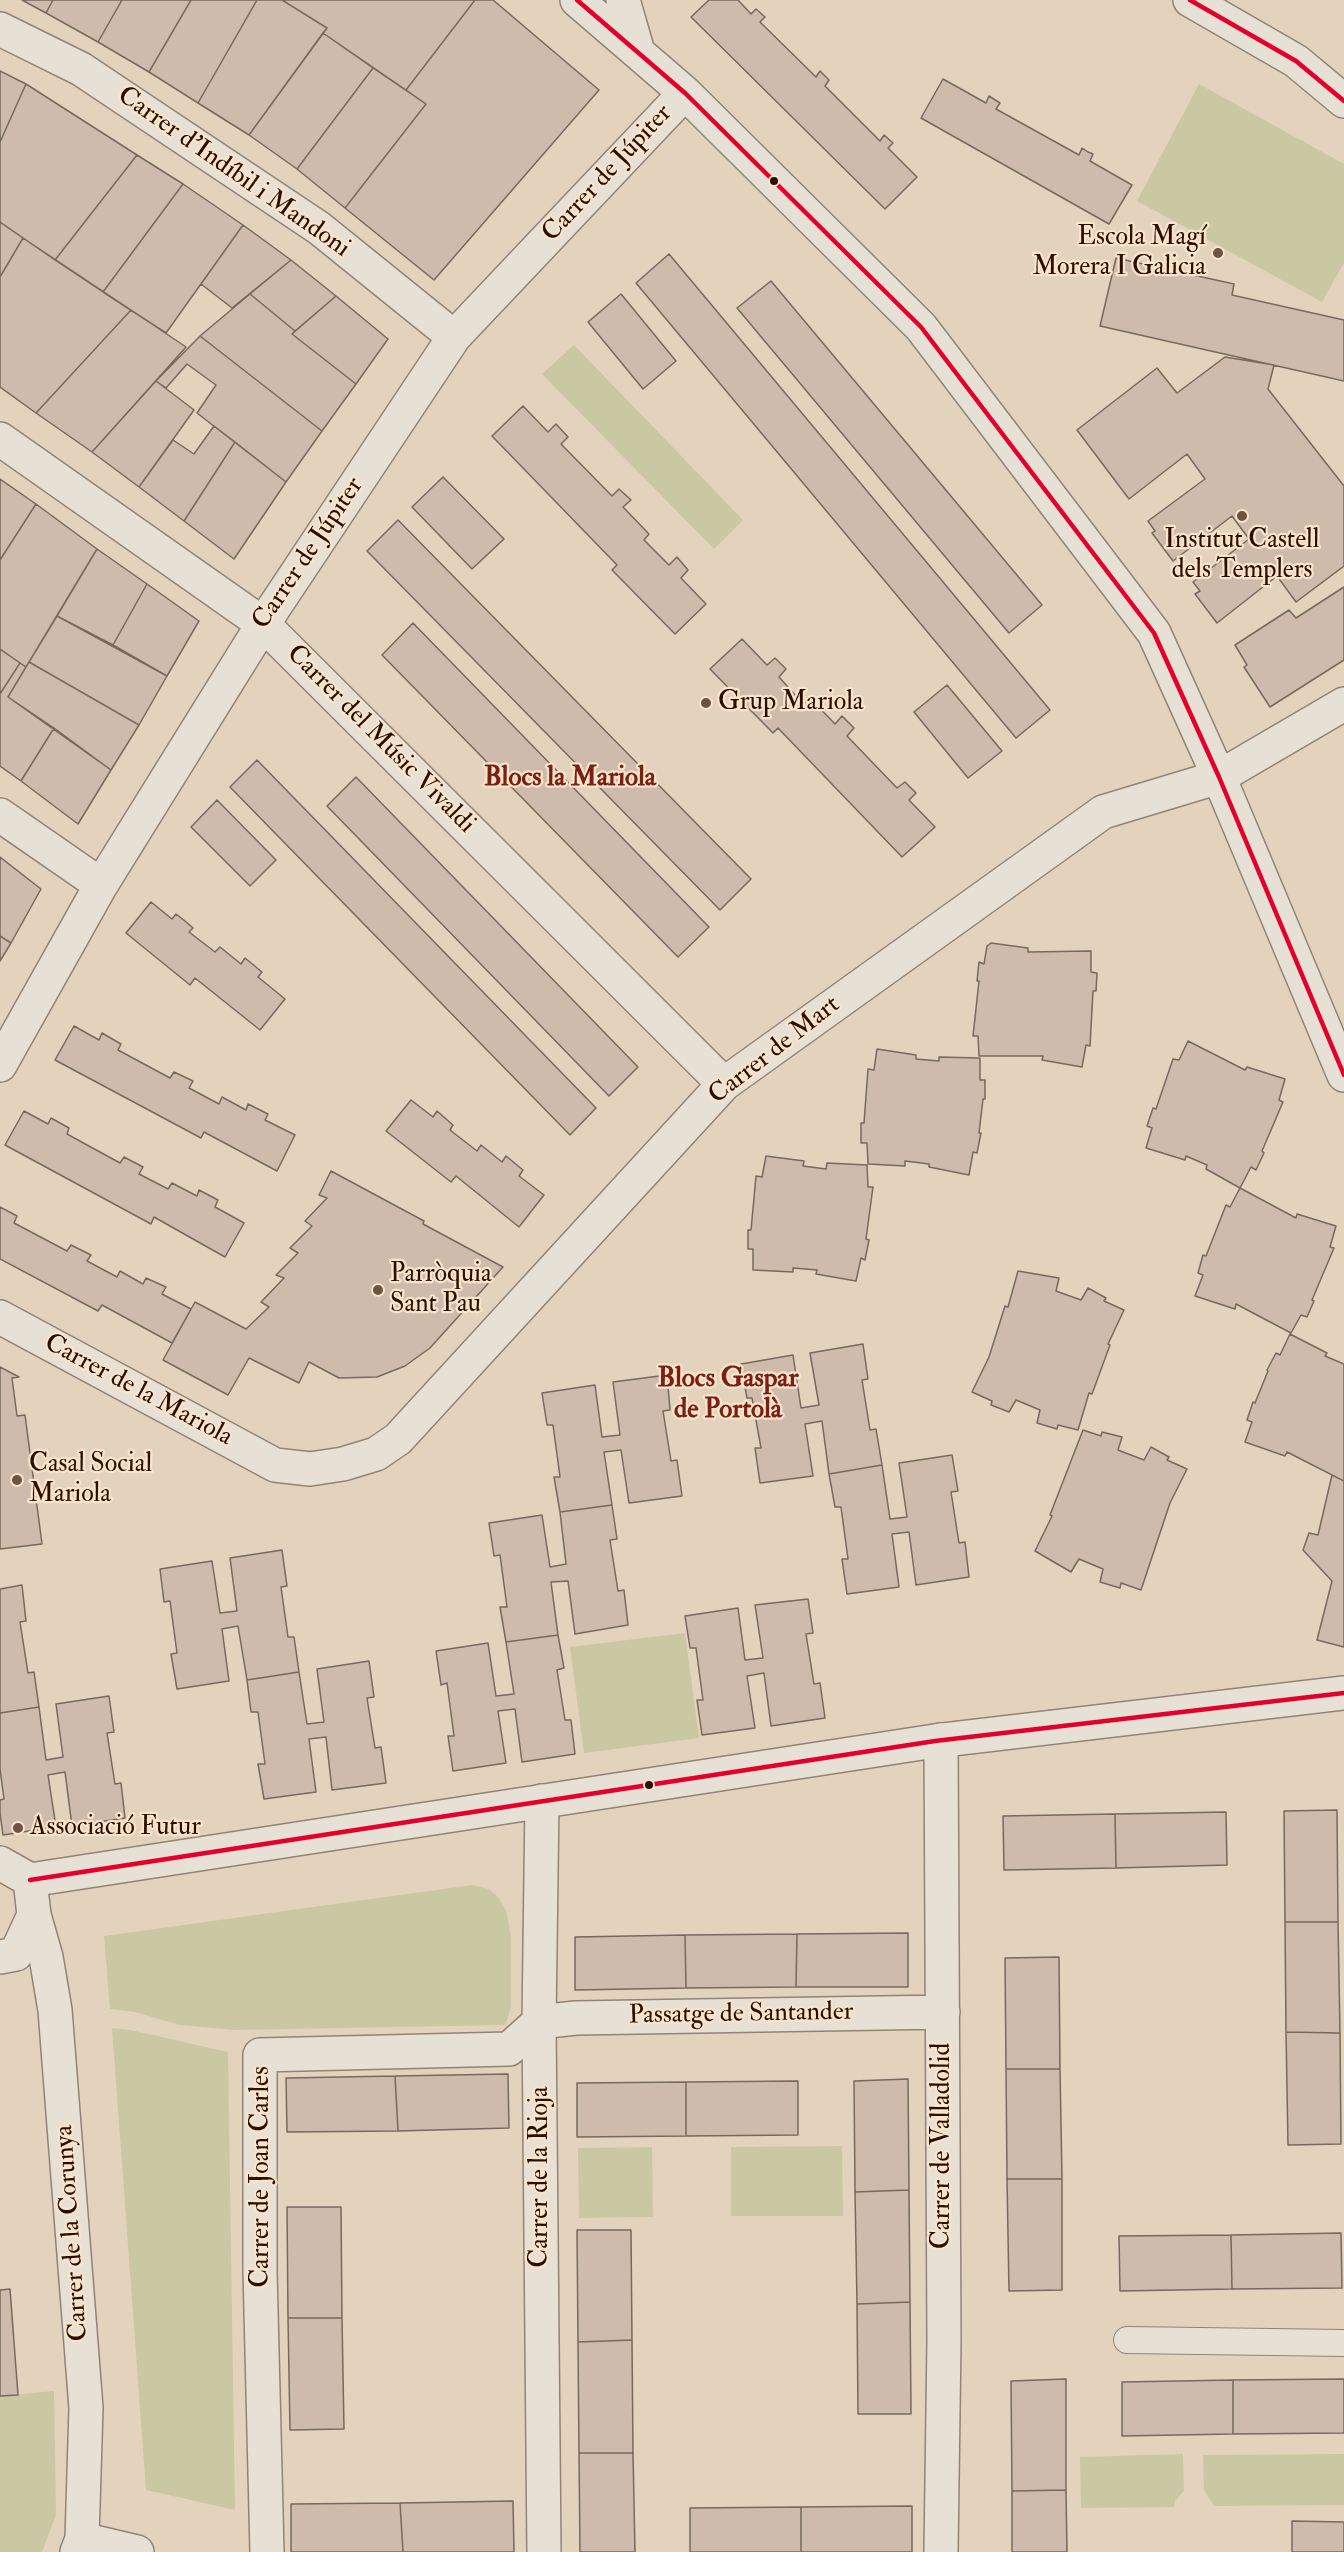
<!DOCTYPE html>
<html>
<head>
<meta charset="utf-8">
<style>
  body { margin:0 }
  canvas { display:block; background:#e3d3bd }
</style>
</head>
<body>
<canvas width="1344" height="2552"></canvas>
<script>
const ctx = document.querySelector('canvas').getContext('2d');
ctx.lineJoin = 'round';
function fill(path, color) { ctx.fillStyle = color; ctx.fill(path, 'evenodd'); }
const shape = rows => new Path2D(rows.map(r => 'M' + r).join(''));
function trace(path, color, width, dash) { ctx.strokeStyle = color; ctx.lineWidth = width; ctx.lineCap = dash ? 'butt' : 'round'; ctx.setLineDash(dash || []); ctx.stroke(path); }
function label(font, color, halo, rows, align = 'center') {
  ctx.font = font + ' "IM FELL Double Pica",serif'; ctx.lineWidth = 4.5; ctx.setLineDash([]); ctx.textBaseline = 'middle'; ctx.strokeStyle = halo; ctx.fillStyle = color; for (const [text, x, y, turn = 0] of rows) {
    ctx.save(); ctx.translate(x, y); ctx.rotate((+turn || 0) * Math.PI / 180); ctx.textAlign = isNaN(turn) ? turn : align; if (halo) ctx.strokeText(text, 0, 0); ctx.fillText(text, 0, 0); ctx.restore();
  }
}
fill(shape([
  [1199,84,1344,164,1344,263,1322,302,1137,201],
  [574,345,743,520,714,549,542,374],
  [685,1633,699,1738,584,1753,570,1647],
  [472,1885,489,1889,499,1898,507,1913,511,1937,511,2006,506,2025,235,2030,180,2025,135,2012,110,2009,104,1936],
  [112,2028,131,2030,228,2052,235,2510,146,2490],
  [842,2146,843,2216,731,2216,731,2147],
  [652,2147,653,2217,579,2218,578,2148],
  [54,2391,56,2515,42,2552,0,2552,0,2396],
  [1183,2454,1184,2491,1175,2501,1174,2507,1081,2508,1080,2457],
  [1344,2454,1344,2505,1214,2506,1204,2490,1203,2455]
]), '#cac8a3');
const building = shape([
  [22,0,53,0,46,13,22,0],
  [53,0,122,0,98,42,46,13,53,0],
  [122,0,191,0,149,72,98,42,122,0],
  [191,0,257,0,198,103,149,72,191,0],
  [257,0,282,0,327,28,249,135,198,103,257,0],
  [282,0,475,0,406,90,323,33,327,28,282,0],
  [475,0,493,0,599,90,434,280,345,208,426,104,406,90,475,0],
  [709,0,738,0,751,14,756,9,765,17,760,22,816,77,820,71,829,80,825,86,880,141,884,135,893,143,888,148,917,177,885,209,691,17,709,0],
  [323,33,373,68,297,169,249,135,323,33],
  [373,68,426,104,345,208,297,169,373,68],
  [0,71,26,84,0,142,0,71],
  [943,79,986,103,989,96,1000,103,996,109,1079,155,1082,148,1088,152,1093,154,1090,161,1132,185,1109,224,921,118,943,79],
  [26,84,137,155,55,260,0,222,0,142,26,84],
  [137,155,183,184,103,292,55,260,137,155],
  [183,184,243,225,166,333,103,292,183,184],
  [0,222,23,238,0,277,0,222],
  [243,225,291,260,232,308,201,284,243,225],
  [23,238,131,310,36,413,0,387,0,277,23,238],
  [669,254,1050,710,1016,738,636,283,669,254],
  [1116,258,1234,284,1232,295,1344,320,1344,381,1100,326,1116,258],
  [291,260,336,296,295,331,250,294,291,260],
  [771,281,1042,605,1009,633,737,308,771,281],
  [250,294,295,331,292,334,356,384,322,431,200,336,250,294],
  [621,294,676,361,643,389,588,322,621,294],
  [336,296,388,339,356,384,292,334,336,296],
  [131,310,186,347,92,452,36,413,131,310],
  [200,336,322,431,286,482,197,413,216,385,187,364,166,388,156,381,200,336],
  [1225,357,1274,365,1268,389,1344,486,1344,566,1296,602,1277,576,1217,623,1195,594,1200,591,1193,582,1249,539,1232,516,1173,561,1152,533,1155,531,1148,521,1205,479,1187,454,1129,499,1077,430,1157,368,1177,393,1225,357],
  [156,381,194,410,139,487,92,452,156,381],
  [523,406,548,432,556,424,568,437,561,444,612,496,619,489,631,500,623,507,649,534,644,540,669,565,677,557,688,570,681,578,706,604,675,634,612,570,617,565,492,436,523,406],
  [214,426,235,442,184,521,139,487,173,440,194,454,214,426],
  [235,442,286,482,234,559,184,521,235,442],
  [443,477,504,539,472,569,412,507,443,477],
  [0,479,36,504,0,560,0,479],
  [36,504,97,549,26,667,0,649,0,560,36,504],
  [398,520,751,879,720,910,367,551,398,520],
  [97,549,147,584,113,645,57,616,97,549],
  [147,584,199,621,167,676,113,645,147,584],
  [1344,587,1344,660,1270,707,1244,667,1247,665,1235,645,1289,610,1296,618,1344,587],
  [57,616,167,676,139,725,29,662,57,616],
  [413,623,709,927,678,957,382,655,413,623],
  [742,639,767,665,775,658,786,669,779,677,803,704,809,697,835,724,842,716,854,728,847,736,897,788,905,782,916,793,909,800,935,827,902,857,778,728,773,733,710,669,742,639],
  [0,649,20,663,0,694,0,649],
  [29,662,139,725,111,770,8,697,29,662],
  [20,663,26,667,8,697,54,728,21,781,0,766,0,694,20,663],
  [947,685,1002,751,968,778,914,712,947,685],
  [54,728,111,770,78,824,21,781,54,728],
  [257,760,596,1108,570,1135,230,787,257,760],
  [356,777,638,1067,609,1096,327,806,356,777],
  [217,800,276,860,250,886,191,827,217,800],
  [0,857,41,889,11,943,0,936,0,857],
  [151,902,172,919,176,914,185,921,193,928,189,932,215,952,220,947,241,964,245,958,262,972,258,977,285,999,260,1030,195,978,190,985,126,933,151,902],
  [0,936,11,943,0,961,0,936],
  [991,943,1028,948,1028,952,1091,951,1091,972,1097,973,1096,991,1093,991,1090,1046,1086,1045,1082,1067,1042,1060,1043,1056,979,1056,978,1036,973,1036,979,981,977,981,979,962,984,964,987,946,991,943],
  [74,1026,99,1040,102,1033,121,1044,118,1050,170,1078,174,1072,193,1081,189,1088,219,1104,222,1097,246,1110,248,1104,268,1114,265,1120,295,1135,277,1171,204,1132,201,1138,55,1060,74,1026],
  [1188,1041,1245,1070,1247,1067,1285,1079,1279,1100,1283,1102,1262,1151,1264,1153,1256,1170,1251,1167,1240,1188,1206,1169,1207,1165,1186,1156,1185,1160,1146,1148,1152,1128,1147,1126,1153,1108,1156,1109,1173,1059,1179,1060,1188,1041],
  [877,1049,916,1055,916,1059,939,1061,939,1057,980,1058,980,1080,985,1080,985,1099,983,1099,979,1133,981,1133,977,1153,973,1152,969,1175,929,1167,929,1164,905,1161,905,1166,868,1164,867,1143,861,1143,861,1123,864,1123,868,1069,874,1070,877,1049],
  [411,1100,433,1117,437,1111,453,1125,450,1130,477,1151,481,1145,502,1162,506,1156,523,1170,519,1176,544,1195,519,1227,456,1176,451,1182,386,1131,411,1100],
  [24,1111,48,1124,51,1118,69,1128,67,1134,120,1163,124,1157,143,1167,139,1174,168,1189,172,1183,197,1196,199,1190,218,1200,215,1207,244,1223,225,1257,154,1217,151,1224,5,1145,24,1111],
  [766,1156,804,1161,803,1166,826,1169,827,1163,867,1165,868,1187,873,1187,866,1239,869,1240,865,1260,861,1258,856,1281,816,1274,817,1270,793,1268,793,1272,753,1270,753,1249,748,1249,748,1230,751,1230,756,1176,762,1177,766,1156],
  [331,1171,424,1221,423,1224,503,1267,430,1348,405,1366,377,1377,339,1378,309,1362,299,1383,249,1358,228,1395,163,1360,195,1302,246,1329,269,1307,261,1302,284,1278,276,1275,298,1253,290,1248,312,1226,305,1221,327,1198,319,1195,331,1171],
  [1240,1188,1296,1218,1297,1214,1336,1226,1330,1247,1334,1248,1312,1300,1314,1301,1307,1317,1301,1315,1291,1333,1236,1304,1235,1309,1195,1296,1203,1275,1198,1273,1203,1255,1206,1256,1226,1205,1230,1207,1240,1188],
  [0,1207,17,1216,14,1223,67,1251,71,1245,91,1255,87,1261,117,1277,120,1271,143,1284,146,1278,166,1287,162,1294,191,1309,172,1343,102,1305,98,1311,0,1259,0,1207],
  [1018,1271,1059,1278,1056,1291,1081,1300,1088,1288,1106,1298,1104,1301,1124,1310,1108,1344,1110,1345,1092,1394,1089,1393,1078,1430,1058,1425,1057,1429,1037,1423,1040,1410,1016,1400,1009,1412,991,1405,992,1401,972,1392,989,1357,1005,1306,1008,1307,1018,1271],
  [1290,1334,1327,1353,1325,1356,1344,1364,1344,1481,1287,1452,1285,1456,1245,1442,1252,1422,1247,1420,1253,1402,1255,1403,1268,1371,1267,1370,1276,1353,1280,1355,1290,1334],
  [863,1344,868,1379,862,1380,870,1430,876,1429,882,1465,829,1474,822,1421,805,1424,813,1476,760,1483,755,1448,761,1448,752,1398,747,1398,741,1364,793,1355,801,1408,819,1405,810,1353,863,1344],
  [0,1367,19,1377,12,1378,17,1416,25,1415,42,1544,0,1549,0,1367],
  [667,1375,670,1410,663,1411,671,1461,677,1460,682,1496,629,1503,621,1450,604,1452,612,1505,560,1512,554,1477,560,1477,553,1425,547,1425,542,1393,595,1385,602,1437,620,1435,613,1382,667,1375],
  [1083,1430,1101,1436,1102,1432,1122,1437,1118,1450,1144,1460,1151,1447,1169,1457,1167,1460,1187,1469,1170,1503,1141,1590,1121,1583,1120,1588,1100,1582,1103,1569,1079,1559,1071,1572,1035,1551,1052,1516,1050,1515,1083,1430],
  [952,1455,958,1491,951,1492,959,1543,965,1542,969,1577,916,1585,909,1532,892,1534,899,1587,847,1594,842,1559,848,1559,841,1507,835,1507,829,1474,882,1465,890,1519,907,1517,899,1463,952,1455],
  [1332,1475,1344,1481,1344,1647,1317,1640,1332,1581,1303,1550,1309,1533,1318,1535,1332,1475],
  [612,1505,617,1539,610,1540,618,1591,624,1590,628,1625,575,1634,568,1581,551,1582,558,1635,506,1642,500,1607,507,1607,500,1555,494,1556,489,1523,542,1515,550,1567,566,1564,560,1512,612,1505],
  [282,1550,287,1586,281,1587,288,1637,294,1637,299,1672,247,1680,238,1626,222,1629,229,1681,177,1689,171,1654,177,1653,170,1601,164,1602,160,1569,212,1561,220,1613,237,1611,230,1558,282,1550],
  [22,1585,26,1621,20,1622,28,1673,34,1672,39,1707,0,1713,0,1589,22,1585],
  [808,1599,813,1633,806,1634,814,1684,820,1683,825,1718,771,1726,764,1673,747,1676,755,1728,702,1735,697,1700,703,1700,696,1648,690,1648,685,1616,738,1608,745,1660,763,1658,755,1605,808,1599],
  [558,1635,564,1668,557,1670,565,1720,571,1720,575,1754,522,1762,515,1709,498,1711,506,1763,453,1771,448,1736,454,1736,447,1683,441,1685,436,1651,488,1643,496,1696,514,1694,506,1642,558,1635],
  [369,1661,374,1697,367,1698,375,1748,381,1747,386,1783,332,1790,326,1737,309,1739,316,1792,264,1799,258,1764,265,1764,258,1712,251,1712,247,1680,299,1672,307,1724,324,1722,317,1669,369,1661],
  [109,1696,114,1732,107,1733,115,1784,121,1783,125,1818,72,1826,65,1772,48,1775,56,1827,3,1835,0,1813,0,1800,4,1799,0,1769,0,1713,39,1707,46,1760,63,1757,56,1704,109,1696],
  [1337,1810,1338,1922,1285,1922,1284,1811,1337,1810],
  [1226,1812,1227,1865,1116,1868,1115,1814,1226,1812],
  [1115,1814,1116,1868,1004,1870,1003,1816,1115,1814],
  [1285,1922,1338,1922,1340,2033,1286,2032,1285,1922],
  [908,1933,908,1987,796,1987,797,1934,908,1933],
  [797,1934,796,1987,686,1988,685,1935,797,1934],
  [685,1935,686,1988,575,1990,575,1937,685,1935],
  [1059,1957,1060,2069,1006,2069,1005,1958,1059,1957],
  [1286,2032,1340,2033,1341,2144,1288,2145,1286,2032],
  [1006,2069,1060,2069,1062,2179,1007,2179,1006,2069],
  [508,2074,509,2128,398,2131,395,2076,508,2074],
  [395,2076,398,2131,287,2132,286,2078,395,2076],
  [908,2079,909,2190,855,2192,854,2081,908,2079],
  [798,2081,798,2135,686,2136,686,2082,798,2081],
  [686,2082,686,2136,577,2137,577,2083,686,2082],
  [1007,2179,1062,2179,1062,2290,1009,2291,1007,2179],
  [909,2190,910,2302,857,2304,855,2192,909,2190],
  [287,2207,341,2207,342,2318,288,2318,287,2207],
  [577,2230,631,2230,632,2340,578,2342,577,2230],
  [1341,2233,1342,2288,1232,2289,1231,2235,1341,2233],
  [1231,2235,1232,2289,1120,2291,1119,2236,1231,2235],
  [10,2289,18,2395,0,2396,0,2290,10,2289],
  [910,2302,911,2414,858,2414,857,2304,910,2302],
  [288,2318,342,2318,344,2429,290,2430,288,2318],
  [632,2340,633,2453,579,2453,578,2342,632,2340],
  [1066,2379,1066,2490,1012,2491,1011,2381,1066,2379],
  [1344,2379,1344,2433,1233,2434,1233,2380,1344,2379],
  [1233,2380,1233,2434,1122,2436,1122,2382,1233,2380],
  [579,2453,633,2453,635,2552,580,2552,579,2453],
  [1066,2490,1067,2552,1012,2552,1012,2491,1066,2490],
  [513,2501,514,2552,403,2552,400,2503,513,2501],
  [400,2503,403,2552,291,2552,291,2504,400,2503],
  [912,2506,912,2552,801,2552,801,2507,912,2506],
  [801,2507,801,2552,690,2552,690,2508,801,2507],
  [1292,2521,1344,2522,1344,2552,1292,2552,1292,2521]
]);
fill(building, '#cebbac');
trace(building, '#77695d', 1.5);
const service = shape([
  [1127,2340,1344,2343]
]);
const minor = shape([
  [577,0,685,93,921,327,1154,633,1219,777,1344,1075],
  [623,0,638,52],
  [1190,0,1296,61,1344,101],
  [0,29,81,69,319,228,454,337],
  [0,439,263,624,724,1084],
  [0,815,101,885],
  [0,1065,101,885,263,624,454,337,685,93],
  [0,1317,275,1465,310,1469,343,1464,376,1454,398,1439,724,1084,1103,812,1219,777,1344,704],
  [542,1801,539,2022,544,2552],
  [34,1915,46,1957,55,2010,86,2408,82,2539,77,2552],
  [82,2539,137,2552],
  [267,2552,260,2271,260,2055,509,2049,539,2022,576,2018,943,2012],
  [941,2552,944,2340,941,1740]
]);
const tertiary = shape([
  [0,1863,30,1880],
  [30,1880,935,1741,1344,1693],
  [0,1957,16,1954,34,1915,30,1880]
]);
trace(service, '#918476', 28);
trace(minor, '#918476', 36);
trace(tertiary, '#918476', 36);
trace(service, '#e7e0d5', 26);
trace(minor, '#e7e0d5', 33);
trace(tertiary, '#e7e0d5', 33);
trace(shape([
  [577,0,685,93,921,327,1154,633,1219,777,1344,1075],
  [1190,0,1296,61,1344,101],
  [30,1880,935,1741,1344,1693]
]), '#e4002b', 4.5);
for (const [x, y, r, color] of [
  [774,181,5,"#2c0e00"],
  [1218,253,6,"#6c5342"],
  [1242,516,6,"#6c5342"],
  [706,703,6,"#6c5342"],
  [378,1290,6,"#6c5342"],
  [17,1480,6,"#6c5342"],
  [649,1785,5,"#2c0e00"],
  [18,1828,6,"#6c5342"]
]) { const dot = new Path2D(); dot.arc(x, y, r, 0, 2 * Math.PI); ctx.fillStyle = color; ctx.fill(dot); trace(dot, '#f7e4ca', 2); }
label('26px', '#2c0e00', '#f7e4ca', [
  ["Carrer d'Indíbil i Mandoni",233,173,35],
  ["Carrer de Júpiter",608,174,-47],
  ["Carrer de Júpiter",309,554,-56],
  ["Carrer del Músic Vivaldi",380,740,45],
  ["Carrer de Mart",775,1051,-38],
  ["Carrer de la Mariola",138,1391,28],
  ["Passatge de Santander",741,2015,-1],
  ["Carrer de Valladolid",943,2146,-90],
  ["Carrer de Joan Carles",262,2177,-90],
  ["Carrer de la Rioja",541,2177,-90],
  ["Carrer de la Corunya",73,2233,-94]
]);
label('26px', '#2c0e00', '#f7e4ca', [
  ["Escola Magí",1206,238,"right"],
  ["Morera I Galicia",1206,268,"right"],
  ["Institut Castell",1242,541,"center"],
  ["dels Templers",1242,571,"center"],
  ["Grup Mariola",718,703],
  ["Parròquia",390,1275],
  ["Sant Pau",390,1305],
  ["Casal Social",29,1465],
  ["Mariola",29,1495],
  ["Associació Futur",30,1828]
], 'left');
label('bold 27px', '#7a1f14', '#f7e4ca', [
  ["Blocs la Mariola",570,779],
  ["Blocs Gaspar",728,1380],
  ["de Portolà",728,1411]
]);
</script>
</body>
</html>
